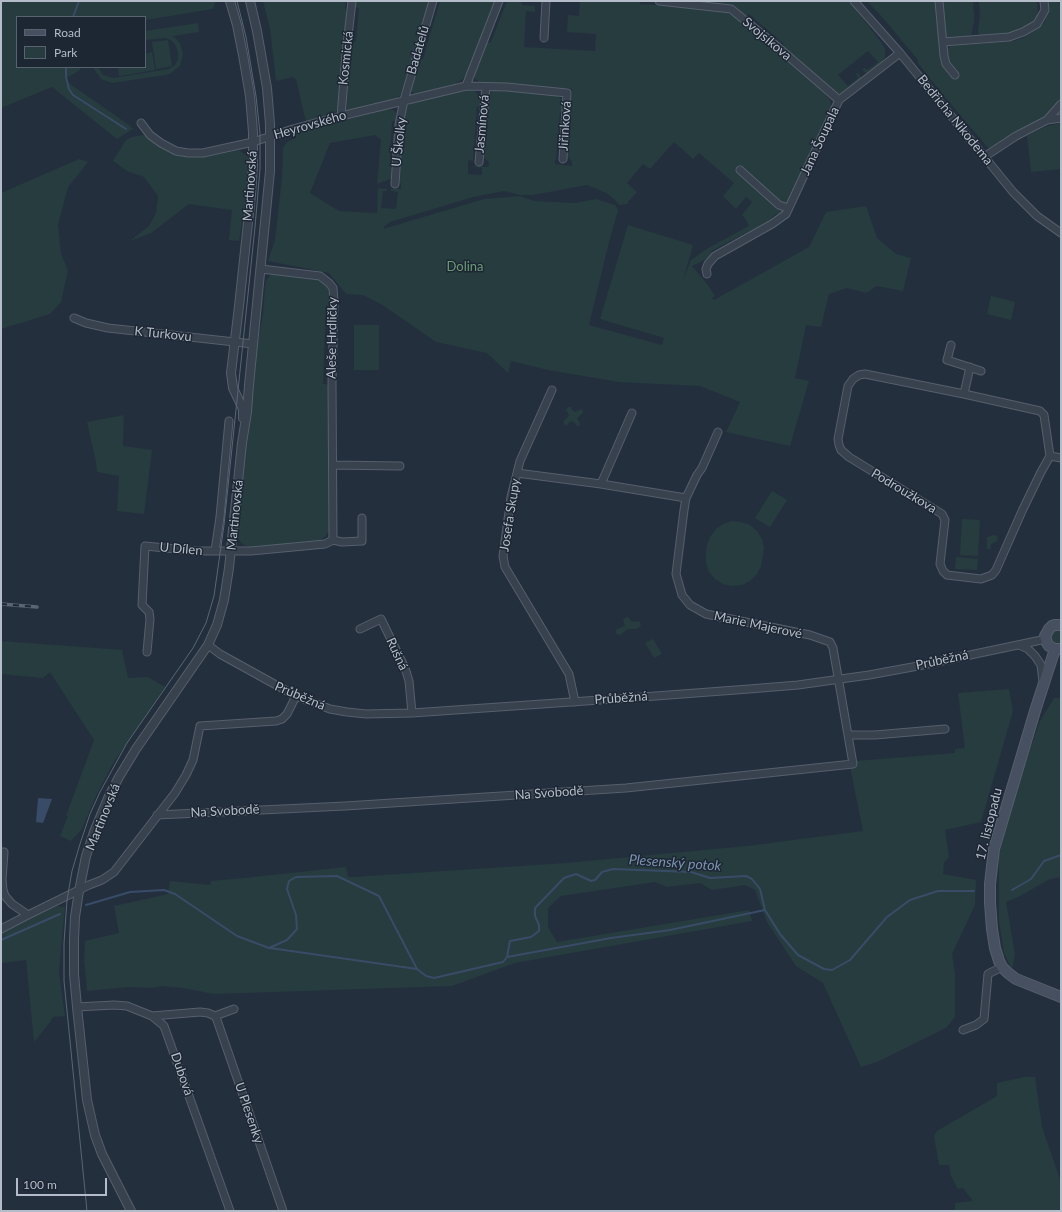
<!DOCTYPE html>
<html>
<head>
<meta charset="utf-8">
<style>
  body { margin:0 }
  #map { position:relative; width:1062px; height:1212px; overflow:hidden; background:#242f3e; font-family:Lato,sans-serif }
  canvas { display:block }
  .frame { position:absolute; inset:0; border:2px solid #b4bcc9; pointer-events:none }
  .legend { position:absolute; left:16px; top:16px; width:130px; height:52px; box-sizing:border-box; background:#1d2633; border:1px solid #59626f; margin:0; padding:5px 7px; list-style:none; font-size:12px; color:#b4bcc9 }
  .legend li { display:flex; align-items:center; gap:8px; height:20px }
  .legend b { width:20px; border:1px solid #59626f }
  .scale { position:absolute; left:16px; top:1178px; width:91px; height:18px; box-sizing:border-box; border:2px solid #b4bcc9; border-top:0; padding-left:5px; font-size:12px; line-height:14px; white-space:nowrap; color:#b4bcc9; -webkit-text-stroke:3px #1d2633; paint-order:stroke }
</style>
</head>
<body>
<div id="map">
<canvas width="1062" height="1212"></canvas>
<div class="frame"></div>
<ul class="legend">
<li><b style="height:5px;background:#465061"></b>Road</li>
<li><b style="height:11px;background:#263c3f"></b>Park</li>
</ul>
<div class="scale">100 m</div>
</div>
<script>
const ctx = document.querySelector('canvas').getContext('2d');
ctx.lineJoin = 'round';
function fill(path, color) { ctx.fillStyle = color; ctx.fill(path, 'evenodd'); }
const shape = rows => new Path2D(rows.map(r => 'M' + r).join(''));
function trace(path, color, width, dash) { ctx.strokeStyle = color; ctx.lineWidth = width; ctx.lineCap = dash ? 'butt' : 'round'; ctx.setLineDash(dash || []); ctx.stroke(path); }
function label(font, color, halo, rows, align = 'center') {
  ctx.font = font + ' Lato,sans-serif'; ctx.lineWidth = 3; ctx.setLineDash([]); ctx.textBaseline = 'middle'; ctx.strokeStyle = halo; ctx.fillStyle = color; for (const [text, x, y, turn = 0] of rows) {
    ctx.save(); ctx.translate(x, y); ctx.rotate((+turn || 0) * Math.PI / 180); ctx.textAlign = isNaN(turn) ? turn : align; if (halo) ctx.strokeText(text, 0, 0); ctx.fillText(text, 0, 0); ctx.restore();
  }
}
fill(shape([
  [1,1,216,1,213,9,145,20,145,17,17,17,17,67,80,67,80,70,65,79,73,86,129,125,133,129,117,139,52,87,1,108],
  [263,1,346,1,345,8,347,11,338,108,334,114,309,123,306,122,296,79,294,79,294,77,276,81,270,29],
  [356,1,429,2,401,94,395,100,349,112,346,109,345,104,350,45,356,41,359,8,355,7],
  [440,1,496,1,470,68,467,74,460,81,453,85,415,95,411,91,409,86,419,59,423,59],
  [507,1,522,1,522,5,535,6,535,12,526,11,524,47,595,51,596,34,567,32,568,15,579,16,580,1,640,1,640,4,720,9,734,15,740,19,824,93,830,100,832,111,782,215,776,214,767,222,711,251,712,256,692,266,708,285,715,296,712,298,714,300,809,247,826,212,866,206,877,238,896,254,911,258,903,291,877,286,866,293,847,288,829,294,821,327,806,325,795,378,809,381,790,446,726,432,740,402,700,386,619,382,548,370,511,361,508,373,487,353,436,342,381,304,363,295,346,294,329,273,268,261,275,240,282,178,283,148,287,142,296,138,296,133,387,109,393,110,396,112,397,116,396,120,392,122,390,154,392,177,390,179,377,184,381,140,375,135,330,143,310,193,339,211,377,213,378,188,387,189,387,191,383,191,381,208,396,209,398,192,391,191,391,189,401,189,401,184,399,181,405,110,407,106,414,101,459,91,472,89,478,94,482,99,481,105,477,107,473,161,468,160,468,174,482,175,482,168,474,167,474,166,488,167,489,162,484,158,488,97,492,92,495,90,554,94,561,99,564,102,564,111,560,112,556,160,555,160,555,164,572,166,572,162,568,156,572,89,481,83,475,79,474,73,484,46,487,43,491,42],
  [674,142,693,159,699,153,734,183,723,196,736,209,746,197,752,202,742,215,745,218,749,226,708,248,691,260,683,280,693,245,628,225,600,319,664,338,662,345,589,325,607,250,618,210,615,205,596,199,575,203,534,201,520,196,484,199,383,229,385,226,390,222,473,197,504,191,520,195,533,195,587,185,606,193,613,198,619,205,628,204,628,202,637,192,627,183,643,164,650,169],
  [683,1,849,1,881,42,885,49,885,57,882,62,867,74,862,69,865,68,867,70,878,62,868,51,838,75,848,86,858,78,856,73,858,73,862,79,842,94,837,93,834,92,782,47,784,44,749,14,746,16,744,16,733,7,732,5,725,4],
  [867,1,936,1,942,61,947,70,954,79,958,75,949,64,946,53,948,48,951,46,1013,41,1023,38,1038,29,1045,21,1047,10,1047,1,1061,1,1061,102,1043,120,992,150,989,149,943,95,918,63,918,60,883,18],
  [941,1,974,1,973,8,974,13,974,21,971,37,947,39,945,37],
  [979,1,1037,1,1038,17,1034,23,1017,33,985,37,979,35,978,30,980,16],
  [198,23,199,32,173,36,180,43,183,54,180,66,171,73,166,75,112,83,101,79,94,69,93,67,98,67,103,75,113,78,169,69,175,65,178,59,178,52,176,46,171,40,165,38,145,40,145,31],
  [168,40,172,66,156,69,152,42],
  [152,52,155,70,119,76,118,67,145,67,145,54],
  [1061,123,1061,169,1031,172,1027,136,1047,126],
  [144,135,175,155,187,157,211,156,239,150,248,157,249,163,248,182,245,204,239,241,229,240,232,210,189,204,151,233,130,241,149,226,156,213,158,196,144,177,127,171,113,161,126,140,132,137],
  [79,159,88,162,68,187,58,225,61,254,68,270,61,302,50,314,1,329,1,193],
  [271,274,275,274,318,279,327,285,331,295,331,305,326,306,323,384,326,384,328,386,330,529,325,537,315,543,313,541,290,543,289,545,283,545,283,544,251,548,244,545,240,541,236,535,255,357,263,314,265,287,266,281],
  [991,296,1015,302,1011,320,987,314],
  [354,325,379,325,379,370,354,370],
  [568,407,571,407,572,410,575,412,581,409,583,410,583,413,577,418,580,423,580,425,577,426,575,423,572,421,569,422,567,426,564,424,564,420,567,418,569,415,566,410],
  [124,415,123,446,152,450,144,514,117,511,119,476,97,472,96,462,87,422],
  [772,491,787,500,770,527,755,518],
  [962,519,980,520,978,556,960,555],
  [732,521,741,522,750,525,757,531,762,539,764,548,761,566,757,574,750,581,742,585,732,586,723,584,715,579,709,572,706,563,706,554,707,545,710,537,716,529,723,524],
  [994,535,998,537,997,541,991,544,990,549,987,549,987,537],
  [956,557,978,559,977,570,955,569],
  [626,617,629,618,632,622,639,621,641,624,640,627,636,629,628,629,620,635,617,634,615,632,617,629,625,626,623,620],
  [1056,630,1061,631,1061,643,1059,644,1054,643,1051,640,1050,635,1053,631],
  [653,639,662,654,654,658,645,643],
  [1,641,122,650,128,678,148,677,165,687,112,765,95,798,82,829,71,841,60,836,68,816,66,816,94,740,50,672,43,678,1,674],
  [1009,689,1013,711,981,822,945,830,949,857,944,862,943,874,976,880,975,905,952,954,955,973,955,1017,946,1028,877,1062,861,1067,823,983,796,966,767,922,755,890,745,885,712,890,700,883,667,887,655,882,561,896,548,908,548,927,557,942,749,910,752,921,515,963,452,986,214,994,183,988,161,986,152,988,129,987,87,991,84,959,85,941,119,933,114,906,168,894,170,881,210,885,211,881,244,878,346,867,348,877,353,877,566,863,747,846,863,831,850,767,857,766,856,761,955,753,955,749,965,748,958,693],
  [1054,698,1061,698,1061,877,1050,879,1020,896,1006,902,1015,954,1012,970,1004,953,999,921,999,856,1006,819,1040,721],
  [57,906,65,907,59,972,65,1016,53,1017,50,1022,34,1042,26,960,1,963,1,932],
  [1025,1077,1035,1077,1042,1127,1061,1182,1061,1211,955,1211,955,1203,973,1201,963,1188,958,1189,951,1176,949,1165,939,1165,934,1136,937,1131,997,1096,997,1083]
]), '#263c3f');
fill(shape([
  [38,798,52,799,43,823,36,822]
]), '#394c67');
trace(shape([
  [73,17,79,1],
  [66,67,66,77,69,89,73,95,126,129],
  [1012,890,1031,879,1044,861,1061,855],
  [86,905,130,892,164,890,175,894,237,936,269,948,287,940,297,929,296,915,287,889,289,881,296,877,337,876,379,896,417,969,426,976,434,978,503,962,507,957,510,941,531,937,539,931,539,925,535,916,535,908,564,878,576,874,591,881,595,880,602,872,613,869,691,872,710,878,746,876,752,879,760,889,765,910,780,934,798,955,824,969,832,970,850,960,887,917,910,900,938,891,974,891],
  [1,940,60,914],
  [270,948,417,969],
  [507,957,611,938,670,930,765,910]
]), '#394c67', 2);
const minor = shape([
  [659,1,731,9,773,43,839,100],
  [854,1,900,53,1013,192,1037,216,1061,233],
  [939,1,944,56,946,64,955,75],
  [544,38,546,1],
  [943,42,1009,37,1023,32,1037,24,1045,10,1044,1],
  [466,86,499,1],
  [341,116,346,54,352,1],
  [1047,120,1061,104],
  [141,123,150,135,161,143,176,151,188,153,203,153,253,142,293,129,341,116,466,86,507,87,567,93,563,159],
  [984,157,1016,136,1047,120,1061,118],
  [479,162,486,87],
  [740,170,779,205,788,208],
  [395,184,399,125,404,100,433,1],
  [261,269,320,276,329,283,333,288,334,301,332,384,333,540],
  [707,274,706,269,708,264,715,256,772,224,786,214,839,100,900,53],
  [74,318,86,323,108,328,253,344],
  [951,345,947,360,981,371],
  [552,390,520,461,511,497,503,556,505,567,569,674,575,702],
  [964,394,970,367],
  [1050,456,1044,415,1040,411,964,394,865,374,859,375,853,379,848,386,838,439,839,445,841,450,849,457,942,514,945,520,940,564,943,571,947,575,981,579,992,575,996,570,1023,509,1041,472,1050,456,1061,458],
  [333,465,400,466],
  [517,473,601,484,686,498],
  [601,484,632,413],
  [215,551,220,517,229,421],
  [360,629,381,619,405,668,409,681,412,713],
  [208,645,220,654,296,696,330,709,347,712,366,714,412,713,629,698,749,689,798,685,869,675,918,666,1046,639],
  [1019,645,1028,649,1035,656,1041,665,1043,682],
  [147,652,150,619,149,612,142,605,145,546,196,551,251,551,325,544,333,540,342,542,362,541,362,518],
  [848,735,875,735,945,729],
  [157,815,345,806,626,788,853,764,833,648,830,642,810,635,706,614,690,605,682,595,676,574,684,510,686,498,697,475,702,468,718,432],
  [1,852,4,852,2,880,3,890,5,896,12,904,28,915],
  [1,929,28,915,89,885,102,880,114,872,175,793,186,775,193,760,200,726,276,721,282,719,287,714,296,696],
  [77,1007,114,1005,127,1006,152,1016,164,1026,230,1211],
  [152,1016,200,1012,208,1013,215,1016,217,1020,283,1211],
  [215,1016,234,1009],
  [963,1030,976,1025,984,1019,988,974,1002,967]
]);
const tertiary = shape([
  [230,1,237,25,243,55,250,96,253,132,253,166,251,195,239,306,231,373,233,388,243,409,243,418],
  [131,1211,102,1154,95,1135,87,1100,77,1007,74,974,74,939,75,917,79,891,86,856,94,832,109,796,119,777,136,749,208,645,217,625,224,600,229,568,242,443,247,412,249,385,270,171,270,124,267,88,257,31,250,1]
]);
const secondary = shape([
  [1061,625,1055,625,1052,626,1049,629,1045,636,1047,643,1049,646,1055,649,1061,649],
  [1055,649,1035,711,994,849,990,884,990,903,992,929,995,948,999,961,1002,967,1008,973,1016,979,1061,997]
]);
trace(minor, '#565f6c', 9);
trace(tertiary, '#565f6c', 10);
trace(secondary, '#565f6c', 12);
trace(minor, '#38414e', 7);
trace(tertiary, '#38414e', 8);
trace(secondary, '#465061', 10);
trace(shape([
  [87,1211,64,981,64,943,67,900,72,871,80,844,90,814,100,792,127,743,193,648,206,623,214,596,224,525,255,227,260,169,260,133,256,96,246,37,237,1]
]), '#5a6575', 1);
const rail = shape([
  [1,604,37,607]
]);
trace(rail, '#5a6575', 3.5);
trace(rail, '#1d2633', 2, [6]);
label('13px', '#b4bcc9', '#1d2633', [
  ["Svojsíkova",767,39,40],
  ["Badatelů",418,50,-74],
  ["Kosmická",346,58,-84],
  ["Bedřicha Nikodema",955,120,51],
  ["Jasmínová",482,124,-85],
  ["Heyrovského",310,125,-16],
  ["Jiřinková",565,126,-86],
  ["Jana Šoupala",820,141,-65],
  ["U Školky",399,142,-84],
  ["Martinovská",250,186,-86],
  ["K Turkovu",163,334,6],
  ["Aleše Hrdličky",332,338,-89],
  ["Podroužkova",904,491,31],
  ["Martinovská",235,515,-84],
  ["Josefa Skupy",510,515,-81],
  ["U Dílen",181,549,5],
  ["Marie Majerové",758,625,12],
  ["Rušná",397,654,65],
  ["Průběžná",942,660,-12],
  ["Průběžná",300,696,23],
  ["Průběžná",621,698,-4],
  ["Na Svobodě",549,793,-4],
  ["Na Svobodě",225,811,-3],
  ["Martinovská",103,817,-68],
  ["17. listopadu",989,824,-76],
  ["Dubová",182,1074,71],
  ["U Plesenky",249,1113,71]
]);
label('13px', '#6b9a76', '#1d2633', [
  ["Dolina",465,267]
]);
label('italic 14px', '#7c92b1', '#1d2633', [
  ["Plesenský potok",675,863,4]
]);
</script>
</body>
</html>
